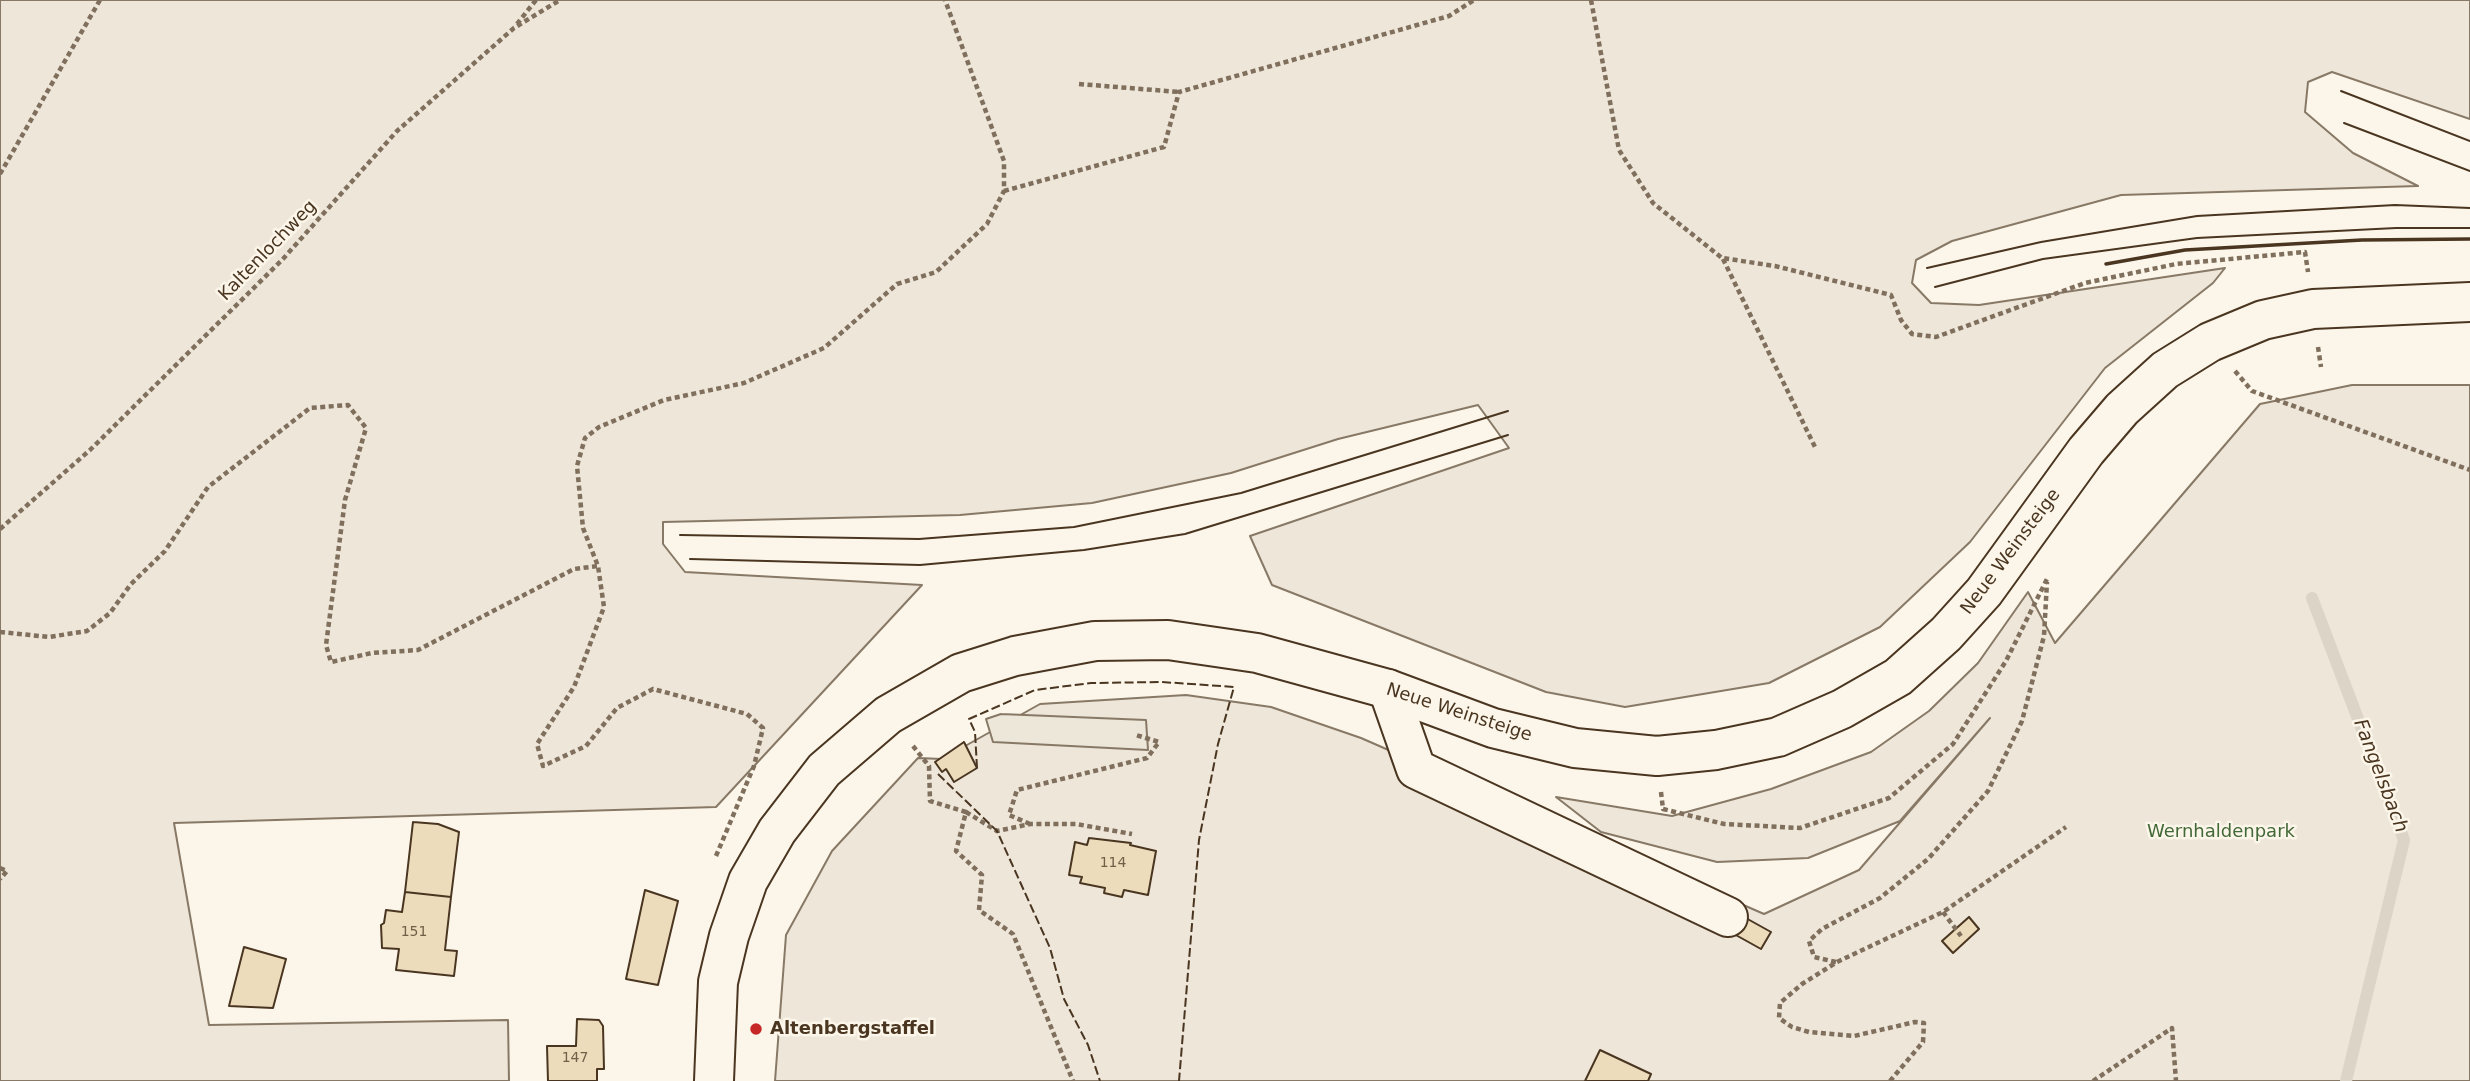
<!DOCTYPE html>
<html>
<head>
<meta charset="utf-8">
<style>
  body { margin:0 }
  canvas { display:block; background:#fbf6e9 }
</style>
</head>
<body>
<canvas width="2470" height="1081"></canvas>
<script>
const ctx = document.querySelector('canvas').getContext('2d');
ctx.lineJoin = 'round';
function fill(path, color) { ctx.fillStyle = color; ctx.fill(path, 'evenodd'); }
const shape = rows => new Path2D(rows.map(r => 'M' + r).join(''));
function trace(path, color, width, dash) { ctx.strokeStyle = color; ctx.lineWidth = width; ctx.lineCap = dash ? 'butt' : 'round'; ctx.setLineDash(dash || []); ctx.stroke(path); }
function label(font, color, halo, rows, align = 'center') {
  ctx.font = font + ' "DejaVu Sans",sans-serif'; ctx.lineWidth = 5; ctx.setLineDash([]); ctx.textBaseline = 'middle'; ctx.strokeStyle = halo; ctx.fillStyle = color; for (const [text, x, y, turn = 0] of rows) {
    ctx.save(); ctx.translate(x, y); ctx.rotate((+turn || 0) * Math.PI / 180); ctx.textAlign = isNaN(turn) ? turn : align; if (halo) ctx.strokeText(text, 0, 0); ctx.fillText(text, 0, 0); ctx.restore();
  }
}
const green = shape([
  [0,0,2470,0,2470,119,2332,72,2308,82,2305,112,2353,153,2418,186,2121,195,1952,241,1916,260,1912,283,1931,303,1979,305,2225,268,2213,283,2105,368,1970,542,1880,627,1769,683,1625,707,1546,692,1272,585,1250,536,1509,448,1478,405,1338,439,1231,473,1092,503,960,515,663,522,663,544,685,572,922,585,716,807,174,823,209,1025,508,1020,509,1081,0,1081,0,0],
  [2352,385,2470,385,2470,1081,775,1081,786,935,832,851,918,758,942,759,1040,704,1186,695,1271,707,1361,738,1764,914,1859,870,1990,718,1900,821,1808,858,1717,862,1601,832,1556,797,1672,816,1771,789,1871,752,1929,711,1978,663,2028,592,2055,643,2260,404,2352,385]
]);
fill(green, '#ede6d9');
trace(green, '#887966', 2);
const parking = shape([
  [1001,714,1146,720,1148,750,993,742,986,719,1001,714]
]);
fill(parking, '#ede7d9');
trace(parking, '#887966', 2);
trace(shape([
  [2312,598,2404,840,2346,1081]
]), '#dcd4c6', 12);
const building = shape([
  [964,742,977,768,954,782,946,769,942,772,935,762,964,742],
  [413,822,438,824,459,832,451,897,405,892,413,822],
  [1089,838,1131,843,1130,845,1156,851,1148,895,1124,890,1122,897,1104,893,1105,888,1080,883,1082,877,1069,875,1075,842,1087,845,1089,838],
  [645,890,678,901,658,985,626,979,645,890],
  [405,892,451,897,445,950,457,951,454,976,396,970,399,949,382,948,381,925,384,923,386,910,402,912,405,892],
  [1744,917,1771,932,1761,949,1734,934,1744,917],
  [1969,917,1979,929,1953,953,1942,941,1969,917],
  [244,947,286,959,273,1008,229,1006,244,947],
  [577,1019,599,1020,603,1026,604,1069,597,1069,597,1081,548,1081,547,1046,576,1046,577,1019],
  [1600,1050,1651,1074,1648,1081,1585,1081,1600,1050]
]);
fill(building, '#ecdcbc');
trace(building, '#4a3520', 2);
const minor = shape([
  [1388,689,1416,769,1728,917]
]);
const major = shape([
  [714,1081,718,982,729,936,748,881,777,831,824,770,888,715,961,673,1015,656,1095,641,1168,640,1257,653,1388,689,1493,728,1575,748,1657,756,1716,750,1778,737,1842,709,1898,677,1946,634,1984,592,2086,451,2122,409,2165,370,2210,342,2263,320,2313,309,2470,302]
]);
trace(minor, '#4a3520', 42);
trace(major, '#4a3520', 42);
trace(shape([
  [1591,0,1619,150,1653,203,1722,258,1775,266,1891,295,1901,320,1912,334,1936,337,2085,283,2176,264,2305,252,2308,272],
  [517,24,536,0],
  [1079,84,1179,92],
  [0,174,100,0],
  [1004,191,1164,147,1179,92,1449,16,1474,0],
  [1723,259,1815,447],
  [2318,347,2321,367],
  [2235,371,2252,391,2470,470],
  [0,529,90,450,282,260,397,131,514,28,560,0],
  [0,632,49,637,87,631,110,613,131,584,165,551,208,487,310,408,348,405,366,428,345,500,326,645,331,662,372,653,418,650,574,569,598,566],
  [913,746,929,766,930,801,966,812,956,851,982,875,979,910,1013,934,1073,1081],
  [1661,792,1663,809,1724,824,1800,828,1889,798,1953,744,2006,661,2047,579],
  [966,812,997,831,1030,824,1076,824,1132,834],
  [1030,824,1009,815,1017,790,1147,758,1159,742,1136,735],
  [716,856,754,766,763,728,747,714,653,689,617,708,586,746,543,766,537,744,574,687,604,607,598,566,583,528,577,466,585,438,599,427,664,400,744,383,824,348,897,284,936,272,987,224,1004,191,1004,161,945,0],
  [0,868,7,871,0,879],
  [1943,912,1961,936],
  [1836,962,1814,957,1809,941,1822,929,1880,898,1928,859,1988,791,2022,721,2044,636,2047,582],
  [1890,1081,1923,1042,1924,1023,1915,1022,1854,1036,1809,1032,1792,1027,1779,1018,1780,1003,1802,984,1837,962,1943,912,2066,827],
  [2093,1081,2172,1028,2176,1081]
]), '#7f6f5c', 4.5, [5, 3.5]);
trace(minor, '#fbf6e9', 38);
trace(major, '#fbf6e9', 38);
trace(shape([
  [2341,91,2470,141],
  [2344,123,2470,171],
  [1927,268,2041,242,2197,216,2395,205,2470,208],
  [1935,287,2043,259,2197,238,2396,228,2470,228],
  [680,535,919,539,1074,527,1241,493,1508,411],
  [690,559,920,565,1084,550,1185,534,1508,435]
]), '#4a3520', 2);
trace(shape([
  [977,768,975,732,969,719,1035,690,1091,683,1162,682,1234,687,1218,744,1199,840,1179,1081],
  [938,774,997,831,1050,948,1064,999,1088,1045,1100,1081]
]), '#4a3520', 2, [9, 3.5]);
trace(shape([
  [2106,264,2185,250,2362,240,2470,239]
]), '#4a3520', 3.5);
for (const [x, y, r, color] of [
  [756,1029,7,"#c62828"]
]) { const dot = new Path2D(); dot.arc(x, y, r, 0, 2 * Math.PI); ctx.fillStyle = color; ctx.fill(dot); trace(dot, '#fbf6e9', 2.5); }
label('14px', '#725f47', null, [
  ["114",1113,863],
  ["151",414,932],
  ["147",575,1058]
]);
label('18px', '#4a3520', '#fbf6e9', [
  ["Kaltenlochweg",268,251,-46],
  ["Neue Weinsteige",2011,552,-53],
  ["Neue Weinsteige",1459,713,18]
]);
label('18px', '#436837', '#fbf6e9', [
  ["Wernhaldenpark",2221,832]
]);
label('bold 18px', '#4a3520', '#fbf6e9', [
  ["Altenbergstaffel",770,1029]
], 'left');
label('italic 19px', '#4a3520', '#fbf6e9', [
  ["Fangelsbach",2380,776,69]
]);
</script>
</body>
</html>
